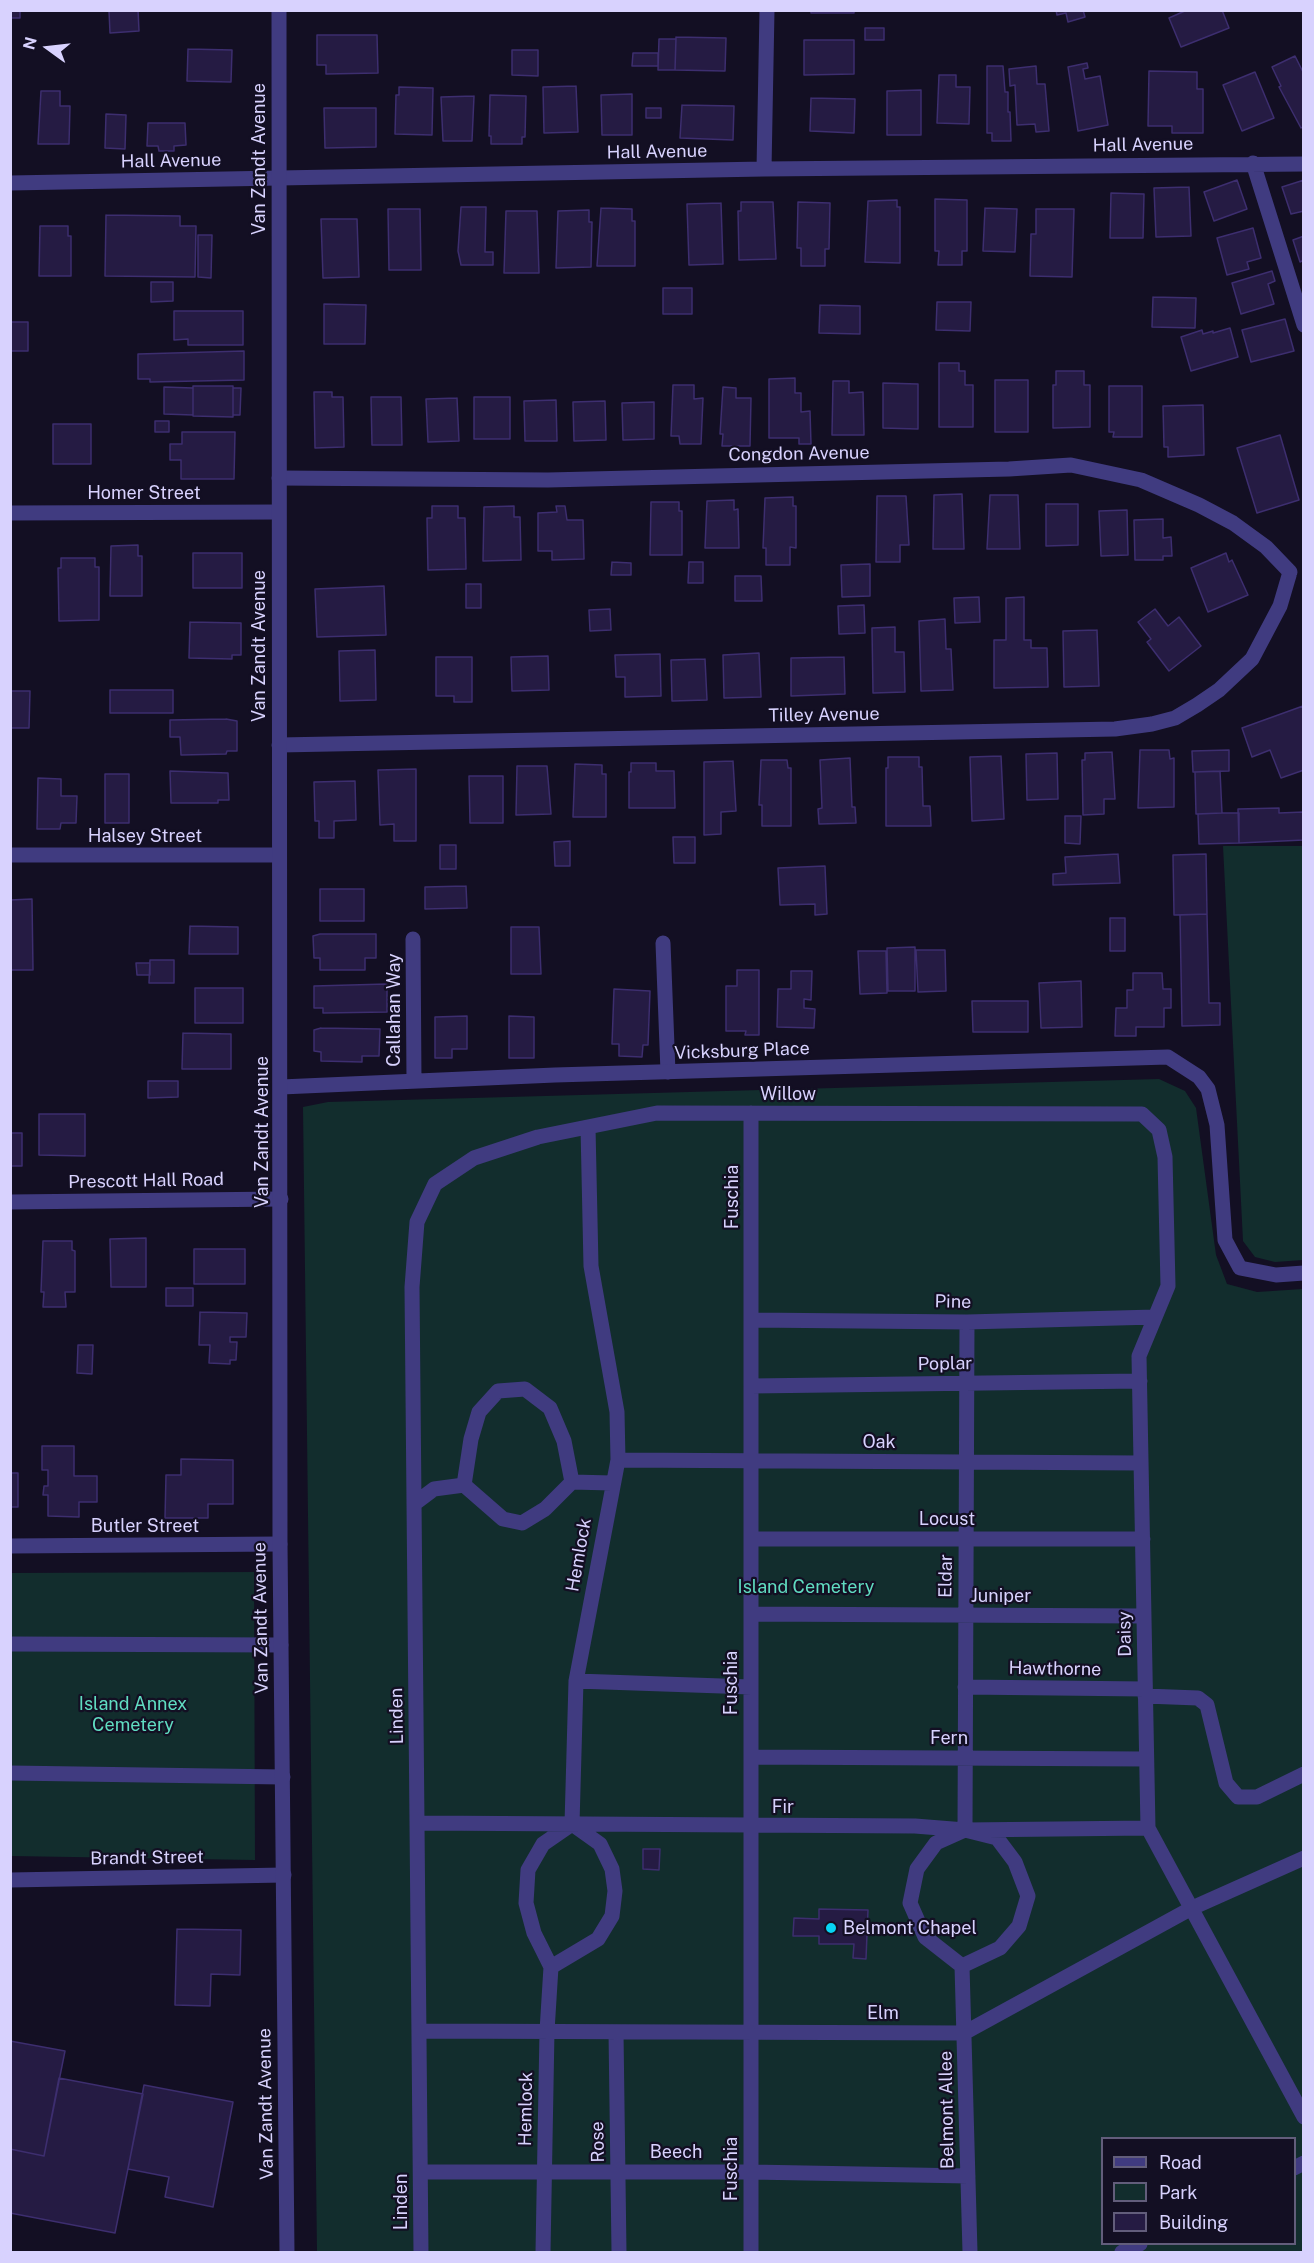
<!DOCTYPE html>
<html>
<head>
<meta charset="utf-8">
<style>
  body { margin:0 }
  #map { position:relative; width:1314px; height:2263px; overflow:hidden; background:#130f23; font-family:"Public Sans",sans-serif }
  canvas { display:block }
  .frame { position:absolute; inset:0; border:12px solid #d8d2fe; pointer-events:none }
  .legend { position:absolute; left:1101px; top:2137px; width:195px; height:108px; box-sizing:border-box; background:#130f23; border:2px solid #625d7b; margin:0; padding:8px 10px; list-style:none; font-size:18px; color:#d8d2fe }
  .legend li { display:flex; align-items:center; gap:12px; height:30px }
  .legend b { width:30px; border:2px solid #625d7b }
  .north { position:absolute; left:18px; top:18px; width:60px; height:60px; -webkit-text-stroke:4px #130f23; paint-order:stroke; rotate:285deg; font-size:16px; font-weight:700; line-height:24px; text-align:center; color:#d8d2fe }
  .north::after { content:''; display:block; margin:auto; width:21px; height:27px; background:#d8d2fe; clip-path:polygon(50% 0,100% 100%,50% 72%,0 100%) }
</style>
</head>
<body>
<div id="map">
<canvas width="1314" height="2263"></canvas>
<div class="frame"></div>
<ul class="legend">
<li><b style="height:8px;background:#403b80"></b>Road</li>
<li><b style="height:16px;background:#122d2d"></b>Park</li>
<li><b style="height:16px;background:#251b43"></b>Building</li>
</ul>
<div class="north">N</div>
</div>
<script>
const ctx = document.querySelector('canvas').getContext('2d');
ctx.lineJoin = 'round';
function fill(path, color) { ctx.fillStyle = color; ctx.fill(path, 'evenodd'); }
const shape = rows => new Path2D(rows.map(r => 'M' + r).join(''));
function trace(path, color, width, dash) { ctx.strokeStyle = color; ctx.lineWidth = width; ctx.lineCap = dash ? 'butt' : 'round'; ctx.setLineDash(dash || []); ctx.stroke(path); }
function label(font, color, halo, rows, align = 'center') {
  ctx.font = font + ' "Public Sans",sans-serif'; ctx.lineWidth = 4.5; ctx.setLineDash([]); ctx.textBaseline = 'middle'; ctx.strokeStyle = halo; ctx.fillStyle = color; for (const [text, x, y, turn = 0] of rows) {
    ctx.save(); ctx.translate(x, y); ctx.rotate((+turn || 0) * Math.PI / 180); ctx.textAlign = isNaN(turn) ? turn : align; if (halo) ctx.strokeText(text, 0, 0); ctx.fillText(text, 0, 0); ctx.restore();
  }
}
fill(shape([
  [1223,846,1303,846,1303,1260,1275,1262,1255,1257,1243,1241],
  [1159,1079,1185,1091,1196,1108,1216,1255,1227,1284,1257,1292,1303,1289,1303,2252,317,2252,303,1107,328,1102],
  [1102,2138,1294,2138,1294,2244,1102,2244],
  [254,1572,255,1860,11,1856,11,1573]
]), '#122d2d');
const building = shape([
  [10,10,20,10,20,18,10,18,10,10],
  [138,10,139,31,110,33,109,11,138,10],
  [811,10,854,10,854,13,811,13,811,10],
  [1056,10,1083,10,1085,17,1068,22,1066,13,1057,15,1056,10],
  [1187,10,1222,10,1229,28,1181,47,1169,18,1187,10],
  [865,28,884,28,884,40,865,40,865,28],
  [317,35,377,35,378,73,326,74,326,65,317,65,317,35],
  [676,37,726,38,725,71,675,70,676,37],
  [659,39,676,39,675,70,658,70,659,39],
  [804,40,854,40,854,74,804,75,804,40],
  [188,49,232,50,231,82,187,81,188,49],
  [512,50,538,50,538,76,512,75,512,50],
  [633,53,658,53,658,66,632,66,633,53],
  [1295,56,1304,74,1304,126,1301,128,1279,87,1281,86,1272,67,1295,56],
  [1087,63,1088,68,1083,69,1085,79,1100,76,1108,125,1078,131,1068,67,1087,63],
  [987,66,1003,66,1005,92,1008,92,1008,112,1010,112,1011,141,992,141,992,133,987,133,987,66],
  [1036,66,1037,84,1045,84,1049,131,1036,132,1035,124,1017,125,1015,85,1010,86,1009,69,1036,66],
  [1149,71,1197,72,1197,89,1203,89,1203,133,1172,133,1172,126,1148,126,1149,71],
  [1255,72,1274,118,1242,131,1223,85,1255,72],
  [939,75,956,75,956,87,970,87,969,124,937,123,939,75],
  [576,86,578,132,544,133,543,87,576,86],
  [399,87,433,88,432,135,395,134,396,95,399,95,399,87],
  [921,90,921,135,887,135,887,91,921,90],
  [41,91,60,91,60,106,70,106,69,144,38,144,41,91],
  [632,94,632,135,602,135,601,95,632,94],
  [490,95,526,96,525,137,522,137,522,144,491,144,491,136,489,136,490,95],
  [474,96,472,141,443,141,441,97,474,96],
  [811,98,855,99,854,133,810,131,811,98],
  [682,105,734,106,733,140,680,138,682,105],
  [324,108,376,108,376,147,325,148,324,108],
  [646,108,661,108,661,118,646,118,646,108],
  [106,114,126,115,125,149,105,148,106,114],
  [148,123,185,123,186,145,174,146,174,151,159,151,158,146,147,146,148,123],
  [1237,180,1247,209,1214,221,1204,192,1237,180],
  [1304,180,1304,211,1291,214,1282,187,1304,180],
  [1189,187,1191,236,1156,237,1154,188,1189,187],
  [1111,193,1144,194,1143,238,1110,238,1111,193],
  [935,199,967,200,967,251,962,251,962,265,938,265,939,251,935,251,935,199],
  [897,200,897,207,900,207,900,263,865,262,868,201,897,200],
  [741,202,773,202,776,259,739,260,738,211,741,211,741,202],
  [798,202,830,203,829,249,825,249,825,266,801,266,801,248,797,248,798,202],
  [721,203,723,264,689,265,687,204,721,203],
  [461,207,486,207,485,252,493,252,493,265,461,265,458,251,461,207],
  [601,208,632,209,632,221,635,221,635,266,597,266,601,208],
  [985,208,1017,209,1015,252,983,251,985,208],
  [388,209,420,209,421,270,389,270,388,209],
  [1036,209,1074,209,1072,277,1030,276,1031,234,1036,234,1036,209],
  [589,210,589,222,592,222,591,267,556,268,558,211,589,210],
  [506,211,537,211,539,273,504,273,506,211],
  [106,215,180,216,180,226,196,226,195,277,105,276,106,215],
  [321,219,357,219,359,277,323,278,321,219],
  [40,226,68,226,68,236,71,236,71,276,39,276,40,226],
  [1253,228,1261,258,1247,262,1249,269,1227,275,1217,238,1253,228],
  [198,235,212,235,211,278,198,277,198,235],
  [1304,236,1304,260,1300,262,1293,240,1304,236],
  [1272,271,1275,281,1268,284,1274,304,1241,314,1232,283,1272,271],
  [151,282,173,282,173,301,151,302,151,282],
  [663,288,692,288,692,314,663,314,663,288],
  [1153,297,1196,298,1195,328,1152,327,1153,297],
  [937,302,971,302,970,331,936,330,937,302],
  [324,304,366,305,365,344,324,344,324,304],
  [820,305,860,306,860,334,819,333,820,305],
  [174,311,243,311,243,345,188,345,188,339,174,340,174,311],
  [1285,319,1294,351,1251,362,1242,330,1285,319],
  [10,322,28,322,28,351,10,351,10,322],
  [1230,328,1238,357,1191,371,1181,337,1202,330,1203,334,1213,331,1213,333,1230,328],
  [244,351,244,380,150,382,150,379,138,379,138,354,244,351],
  [939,363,959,363,959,371,965,371,965,385,973,385,973,427,939,427,939,363],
  [1056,371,1084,371,1084,385,1090,385,1090,427,1053,428,1053,385,1056,385,1056,371],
  [795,378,795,393,801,393,801,412,810,411,811,444,799,444,799,438,769,438,769,379,795,378],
  [995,380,1028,380,1028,432,995,432,995,380],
  [833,381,849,381,849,393,863,392,864,435,832,435,833,381],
  [883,383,918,384,918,429,883,428,883,383],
  [673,385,694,385,694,399,703,398,701,444,680,444,679,436,671,436,673,385],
  [193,386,233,386,233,417,193,416,193,386],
  [1109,386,1142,386,1142,437,1113,437,1114,432,1109,432,1109,386],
  [164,387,193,388,193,415,164,414,164,387],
  [723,387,736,388,736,398,751,398,750,446,722,446,723,434,720,434,723,387],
  [233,388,241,388,240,415,233,415,233,388],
  [314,392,332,392,332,397,343,397,344,447,315,448,314,392],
  [371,397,401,397,402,445,372,445,371,397],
  [474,397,510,397,510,439,474,439,474,397],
  [457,398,459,441,428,442,426,399,457,398],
  [556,400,557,441,525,441,524,401,556,400],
  [605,401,606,440,574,441,573,402,605,401],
  [654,402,654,439,623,440,622,403,654,402],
  [1203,405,1204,455,1168,457,1168,447,1164,447,1163,406,1203,405],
  [155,421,169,421,169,432,155,432,155,421],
  [53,424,91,424,91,464,53,464,53,424],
  [182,432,235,432,234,479,181,479,181,460,170,460,170,444,182,444,182,432],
  [1280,435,1299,500,1257,513,1237,448,1280,435],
  [962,494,964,549,933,549,934,495,962,494],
  [990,495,1018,495,1020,549,987,549,990,495],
  [877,496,906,496,909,545,900,545,900,562,876,562,877,496],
  [793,497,793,506,796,506,796,548,790,547,790,565,766,565,766,548,763,548,765,498,793,497],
  [734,500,734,510,738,509,739,548,705,548,707,501,734,500],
  [651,502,679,502,679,511,682,511,682,555,650,555,651,502],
  [1046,504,1078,504,1078,545,1046,546,1046,504],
  [432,506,458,506,458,518,465,518,466,569,428,570,427,518,432,518,432,506],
  [514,506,514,517,520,517,521,560,483,561,484,507,514,506],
  [556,506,565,506,567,520,583,520,584,559,552,560,552,551,538,551,538,513,557,512,556,506],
  [1127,510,1128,555,1101,556,1099,511,1127,510],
  [1163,519,1163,538,1171,537,1172,556,1163,556,1163,560,1135,560,1134,520,1163,519],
  [138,545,138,556,142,556,142,596,110,596,111,546,138,545],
  [193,553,242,553,242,588,193,588,193,553],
  [1226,553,1229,562,1232,560,1248,595,1208,612,1191,568,1226,553],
  [61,558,95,558,95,567,99,567,99,620,59,621,58,568,61,568,61,558],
  [612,562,631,563,631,575,611,575,612,562],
  [689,562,703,562,703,583,688,583,689,562],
  [870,564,870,596,842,597,841,565,870,564],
  [735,576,761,576,762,601,735,601,735,576],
  [466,584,481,584,481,608,466,608,466,584],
  [384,586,386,635,317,637,315,589,384,586],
  [979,597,980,622,955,623,954,598,979,597],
  [1024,597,1024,640,1031,640,1031,648,1047,648,1048,687,994,688,994,640,1006,640,1006,598,1024,597],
  [864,605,865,633,839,634,838,606,864,605],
  [610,609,611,630,590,631,589,610,610,609],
  [1155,609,1168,626,1179,617,1201,646,1169,671,1147,642,1151,639,1138,622,1155,609],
  [945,619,946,649,951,649,953,690,921,691,919,621,945,619],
  [190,622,241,623,241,655,232,655,232,659,189,658,190,622],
  [895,627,895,652,904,652,905,692,873,693,872,628,895,627],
  [1097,630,1099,686,1064,687,1063,631,1097,630],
  [375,650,376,700,340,701,339,651,375,650],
  [759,653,761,697,724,698,723,655,759,653],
  [660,654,661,696,625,697,625,677,616,677,615,655,660,654],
  [548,656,549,690,512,691,511,657,548,656],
  [436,657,472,657,472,702,454,702,454,696,436,696,436,657],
  [844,657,845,694,791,696,791,658,844,657],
  [705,659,707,700,672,701,671,660,705,659],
  [110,690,173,690,173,713,110,713,110,690],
  [10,691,30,691,29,728,10,728,10,691],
  [1303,706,1304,770,1281,778,1270,750,1252,757,1242,728,1303,706],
  [226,719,237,721,237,751,227,751,226,754,181,755,180,737,170,737,170,720,226,719],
  [1140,750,1169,750,1170,759,1174,758,1174,807,1138,808,1140,750],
  [1229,750,1229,771,1193,772,1192,751,1229,750],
  [1112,752,1115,799,1104,799,1104,814,1083,815,1082,760,1085,760,1085,753,1112,752],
  [1057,753,1058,799,1027,800,1026,754,1057,753],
  [1001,756,1004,819,972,821,970,757,1001,756],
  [888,757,919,757,919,767,922,767,923,806,930,806,931,826,886,826,886,768,888,768,888,757],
  [850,758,852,807,855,807,856,823,819,824,818,809,822,808,820,760,850,758],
  [761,760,787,760,788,768,791,768,791,826,762,826,762,805,759,805,761,760],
  [733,761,736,811,721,812,721,834,704,835,704,762,733,761],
  [631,763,656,763,656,771,674,771,675,808,629,808,629,772,631,772,631,763],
  [575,764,602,765,602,774,606,774,606,817,573,817,575,764],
  [517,766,547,766,551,814,516,815,517,766],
  [416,769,416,841,394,841,394,824,380,825,378,770,416,769],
  [170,771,228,773,229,800,218,800,218,803,171,803,170,771],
  [1220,771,1222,813,1196,814,1195,772,1220,771],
  [105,774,129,774,129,823,105,823,105,774],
  [469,776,503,776,503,823,470,823,469,776],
  [38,778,61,779,61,796,77,796,76,823,61,823,60,829,37,829,38,778],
  [355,781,356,820,334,821,334,838,319,838,319,821,315,821,314,782,355,781],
  [1279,808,1279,813,1304,812,1304,840,1239,843,1238,809,1279,808],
  [1222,813,1239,813,1239,843,1199,844,1198,814,1222,813],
  [1065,816,1081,816,1080,844,1065,843,1065,816],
  [673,837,695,837,695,863,674,863,673,837],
  [570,841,570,866,555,866,554,842,570,841],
  [440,845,456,845,456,869,440,869,440,845],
  [1118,854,1120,883,1053,885,1053,874,1066,873,1065,857,1118,854],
  [1206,854,1207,914,1174,915,1173,855,1206,854],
  [825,866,827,914,815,915,815,904,780,905,778,868,825,866],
  [466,886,467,908,425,909,425,887,466,886],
  [320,889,364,889,364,921,320,921,320,889],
  [32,899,33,970,10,970,10,900,32,899],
  [1207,914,1209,1003,1220,1003,1220,1025,1182,1026,1180,915,1207,914],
  [1110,918,1125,918,1125,951,1110,951,1110,918],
  [190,926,238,927,238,954,189,954,190,926],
  [511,927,539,927,541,974,511,974,511,927],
  [320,934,376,934,376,958,365,958,365,970,320,970,320,958,314,958,313,936,320,934],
  [915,947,915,991,888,991,887,948,915,947],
  [916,950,945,950,946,991,918,992,916,950],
  [858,951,886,951,887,993,860,994,858,951],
  [150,960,174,960,174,983,149,983,150,960],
  [136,963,150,963,150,975,137,975,136,963],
  [737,970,759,970,759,1035,745,1035,746,1031,726,1031,726,986,737,986,737,970],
  [791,971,812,971,811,1000,804,999,804,1008,815,1009,814,1028,777,1027,778,989,791,989,791,971],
  [1133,973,1162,973,1163,989,1171,989,1171,1008,1164,1008,1164,1027,1136,1027,1136,1036,1115,1036,1116,1008,1127,1008,1127,990,1133,990,1133,973],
  [1081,981,1082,1027,1041,1028,1039,983,1081,981],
  [387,984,387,1012,323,1013,323,1008,314,1008,314,986,387,984],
  [195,988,243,988,243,1023,195,1023,195,988],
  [614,989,650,991,648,1045,643,1045,642,1057,619,1056,619,1044,612,1044,614,989],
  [972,1001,1028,1001,1028,1032,973,1032,972,1001],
  [467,1016,467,1049,452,1049,452,1058,435,1058,435,1017,467,1016],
  [509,1016,534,1017,534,1058,509,1058,509,1016],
  [321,1028,380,1029,379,1056,362,1056,362,1062,321,1061,321,1052,314,1051,314,1030,321,1028],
  [183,1033,231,1034,231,1069,182,1069,183,1033],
  [148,1081,178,1081,178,1097,148,1098,148,1081],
  [39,1114,85,1114,85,1156,39,1155,39,1114],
  [10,1133,22,1133,22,1166,10,1166,10,1133],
  [146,1238,146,1287,111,1287,110,1239,146,1238],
  [43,1241,72,1241,72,1250,75,1251,75,1292,65,1292,66,1307,43,1307,44,1292,41,1292,43,1241],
  [194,1249,245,1249,245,1284,194,1284,194,1249],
  [166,1288,193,1288,193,1306,166,1306,166,1288],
  [200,1312,247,1313,246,1337,230,1337,230,1342,237,1342,236,1360,230,1360,230,1364,209,1363,210,1345,199,1345,200,1312],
  [78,1345,93,1345,92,1374,77,1373,78,1345],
  [42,1446,74,1446,74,1476,97,1476,97,1502,79,1502,79,1517,48,1516,48,1495,43,1495,44,1486,48,1486,48,1470,42,1470,42,1446],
  [181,1459,233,1460,233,1504,208,1504,208,1518,165,1518,166,1475,181,1475,181,1459],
  [10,1473,18,1473,18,1507,10,1507,10,1473],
  [643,1849,660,1849,659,1870,643,1869,643,1849],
  [819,1909,868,1910,866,1959,853,1958,854,1944,819,1944,819,1936,793,1936,794,1918,819,1919,819,1909],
  [177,1929,241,1930,240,1975,211,1974,210,2006,175,2005,177,1929],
  [10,2041,65,2051,44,2156,10,2149,10,2041],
  [59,2078,143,2094,115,2233,10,2213,10,2149,44,2156,59,2078],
  [144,2085,233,2102,213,2207,165,2197,169,2177,128,2169,144,2085]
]);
fill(building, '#251b43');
trace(building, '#3d2e6f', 1.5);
trace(shape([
  [663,943,668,1072],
  [751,1320,967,1322,1155,1317],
  [751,1386,1140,1381],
  [618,1460,1141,1463],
  [464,1485,471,1439,479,1412,498,1391,525,1389,550,1408,564,1441,572,1482],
  [464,1485,503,1519,522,1523,545,1509,572,1482,612,1483],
  [414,1504,434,1489,464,1485],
  [751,1539,1143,1539],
  [751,1614,1144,1616],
  [10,1644,281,1645],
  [576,1681,751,1687],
  [965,1687,1145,1689],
  [1145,1696,1198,1698,1207,1705,1226,1783,1238,1797,1257,1797,1304,1774],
  [751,1757,1146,1759],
  [10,1773,283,1777],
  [419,1823,915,1826,965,1830,1148,1828],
  [572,1824,576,1681,618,1460,617,1412,591,1266,588,1127],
  [965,1830,967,1322],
  [965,1830,997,1838,1015,1862,1028,1896,1019,1926,1000,1948,962,1966,925,1937,910,1903,917,1869,936,1843,965,1830],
  [962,1966,970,2252],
  [551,1967,598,1939,612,1916,615,1891,612,1869,600,1844,572,1824],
  [419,2031,964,2033,1192,1908,1304,1858],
  [616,2032,619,2252],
  [1294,2168,1304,2163],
  [421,2172,751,2172,968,2176],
  [421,2252,412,1287,417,1222,435,1184,474,1158,538,1137,657,1113,1142,1114,1159,1130,1165,1157,1168,1286,1139,1356,1148,1828,1304,2117],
  [543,2252,547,2031,551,1967,534,1933,526,1903,528,1870,543,1844,572,1824],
  [751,2252,751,1113],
  [1122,2252,1140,2244]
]), '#403b80', 15);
trace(shape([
  [1253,163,1304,325],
  [764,169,767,10],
  [10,183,764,169,1304,164],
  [279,478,548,480,1009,469,1071,465,1141,480,1199,505,1233,523,1266,547,1290,572],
  [10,513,278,512],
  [279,745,1115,729,1152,724,1175,718,1197,705,1219,690,1252,659,1280,606,1290,572],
  [10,855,279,855],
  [413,939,414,1081],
  [281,1087,555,1075,1168,1057,1199,1077,1208,1089,1217,1125,1225,1240,1240,1268,1276,1275,1304,1273],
  [10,1202,281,1199],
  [10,1546,280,1544],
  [10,1880,284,1875]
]), '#403b80', 15);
trace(shape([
  [279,10,280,1544,287,2252]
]), '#403b80', 15);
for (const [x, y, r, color] of [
  [831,1928,6,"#07d4f4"]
]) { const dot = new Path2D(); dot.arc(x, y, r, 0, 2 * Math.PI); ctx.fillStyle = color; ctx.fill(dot); trace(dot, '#130f23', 2); }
label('18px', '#d8d2fe', '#130f23', [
  ["Hall Avenue",1143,145,-1],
  ["Hall Avenue",657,152,-1],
  ["Van Zandt Avenue",259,159,-90],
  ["Hall Avenue",171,161,-1],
  ["Congdon Avenue",799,454,-1],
  ["Homer Street",144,493],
  ["Van Zandt Avenue",259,646,-90],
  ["Tilley Avenue",824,715,-1],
  ["Halsey Street",145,836],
  ["Callahan Way",394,1010,-90],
  ["Vicksburg Place",742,1051,-2],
  ["Willow",788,1094],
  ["Van Zandt Avenue",262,1132,-90],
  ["Prescott Hall Road",146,1181,-1],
  ["Fuschia",732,1197,-90],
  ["Pine",953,1302,1],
  ["Poplar",945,1364,-1],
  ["Oak",879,1442],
  ["Locust",947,1519],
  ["Butler Street",145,1526],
  ["Hemlock",579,1555,-80],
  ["Eldar",946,1576,-89],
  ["Juniper",1001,1596],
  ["Van Zandt Avenue",261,1618,-91],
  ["Daisy",1125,1634,-91],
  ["Hawthorne",1055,1669,1],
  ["Fuschia",731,1683,-90],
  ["Linden",397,1716,-91],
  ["Fern",949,1738],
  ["Fir",783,1807],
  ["Brandt Street",147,1858,-1],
  ["Elm",883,2013],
  ["Van Zandt Avenue",266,2104,-91],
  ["Hemlock",526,2109,-89],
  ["Belmont Allee",947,2110,-91],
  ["Rose",598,2142,-91],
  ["Beech",676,2152],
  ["Fuschia",731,2169,-90],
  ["Linden",401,2202,-90]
]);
label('18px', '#60dcc1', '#130f23', [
  ["Island Cemetery",806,1587],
  ["Island Annex",133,1704],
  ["Cemetery",133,1725]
]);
label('18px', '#d8d2fe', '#130f23', [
  ["Belmont Chapel",843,1928]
], 'left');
</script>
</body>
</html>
